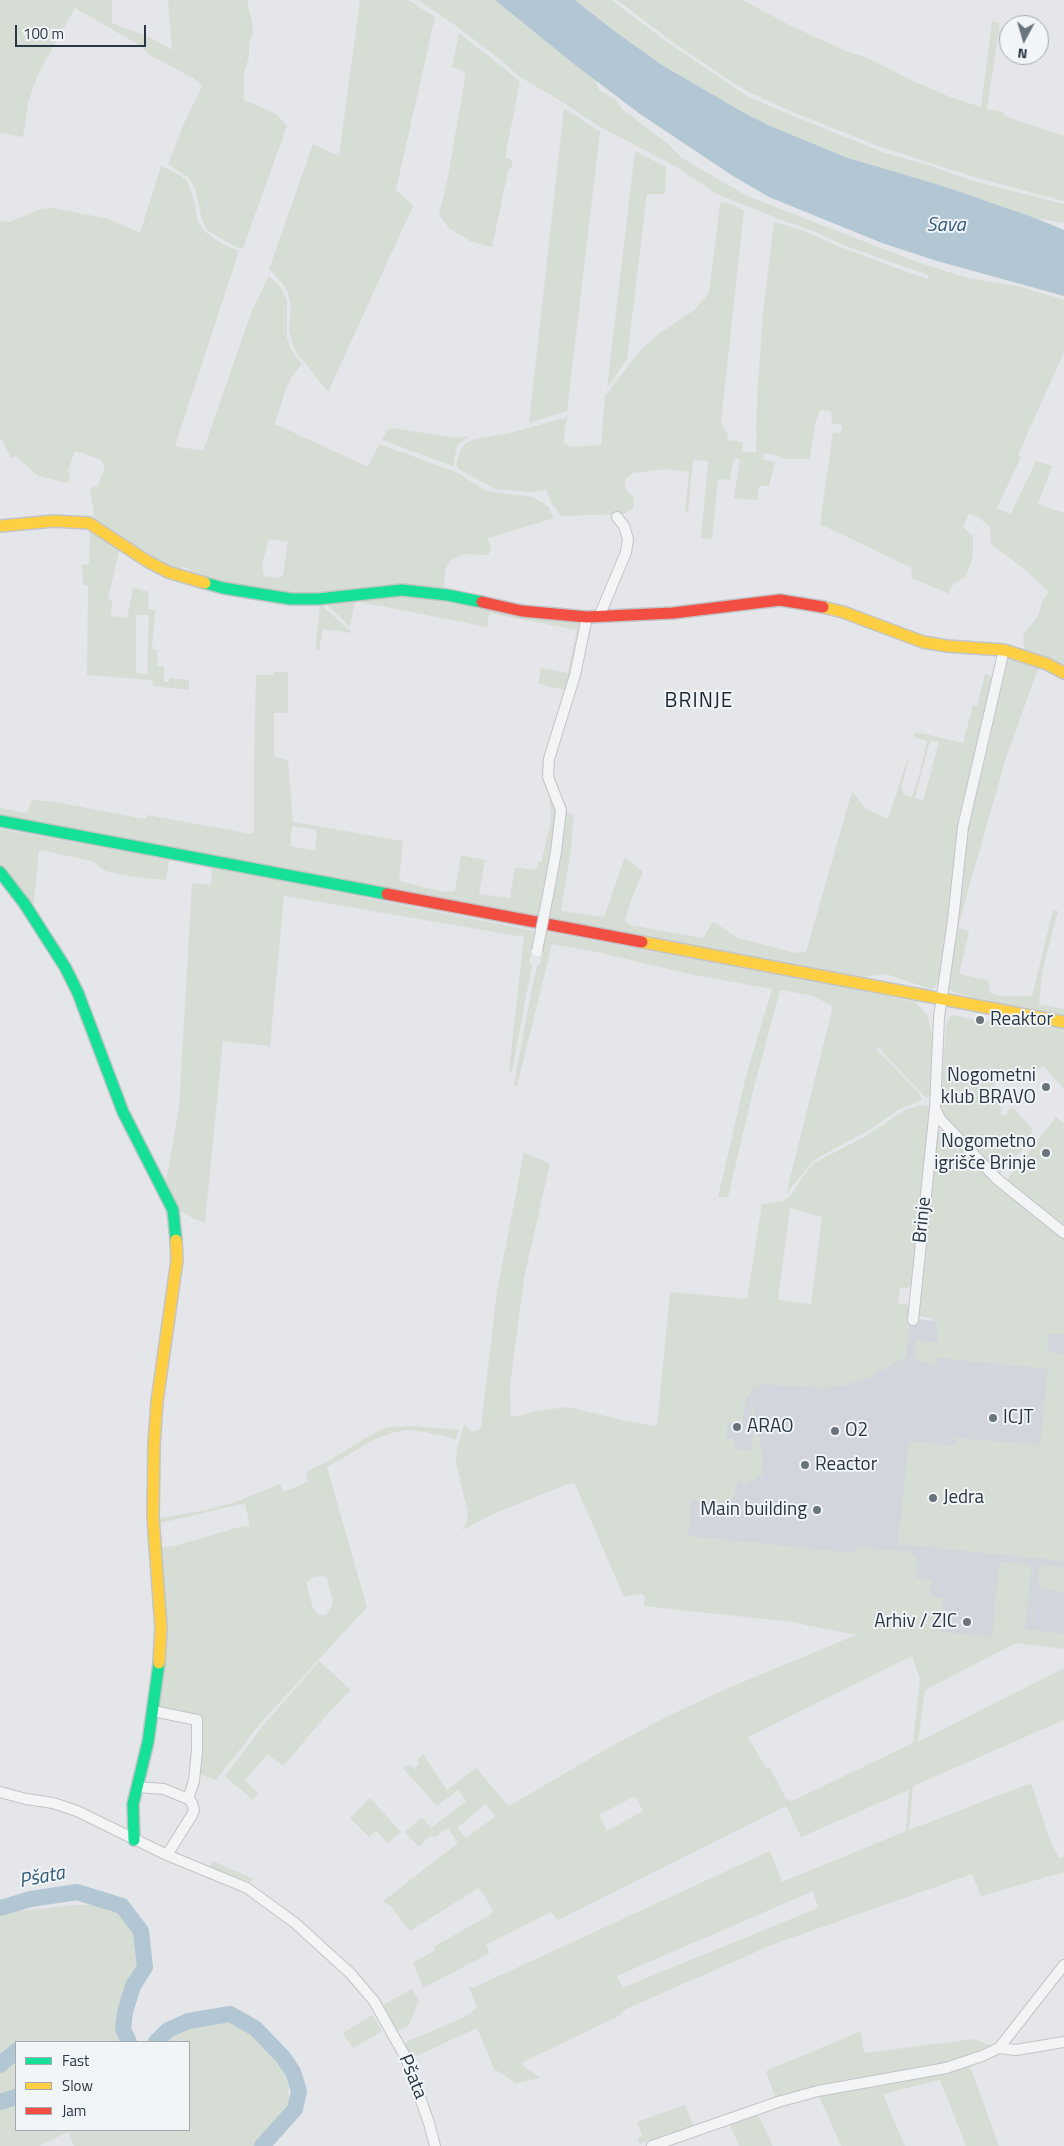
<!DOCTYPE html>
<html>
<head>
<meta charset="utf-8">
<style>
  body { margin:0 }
  #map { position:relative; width:1064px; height:2146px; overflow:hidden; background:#e4e6e9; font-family:"Titillium Web",sans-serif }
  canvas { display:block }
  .legend { position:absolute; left:15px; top:2041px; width:175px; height:90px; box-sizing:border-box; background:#f2f5f8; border:1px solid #a2a9b0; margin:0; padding:6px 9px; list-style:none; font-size:15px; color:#293643 }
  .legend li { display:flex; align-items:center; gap:10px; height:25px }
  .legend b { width:25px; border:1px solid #a2a9b0 }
  .north { position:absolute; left:999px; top:15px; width:50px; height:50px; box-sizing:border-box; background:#f2f5f8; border:1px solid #a2a9b0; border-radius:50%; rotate:186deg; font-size:14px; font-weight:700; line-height:20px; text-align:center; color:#293643 }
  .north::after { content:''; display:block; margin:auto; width:18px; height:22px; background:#6a747d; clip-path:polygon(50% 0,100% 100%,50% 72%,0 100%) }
  .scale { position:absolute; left:15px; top:25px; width:131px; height:22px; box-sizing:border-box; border:2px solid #293643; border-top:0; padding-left:6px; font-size:15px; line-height:18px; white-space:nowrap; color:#293643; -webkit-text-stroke:4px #f2f5f8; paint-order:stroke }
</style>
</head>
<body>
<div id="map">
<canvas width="1064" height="2146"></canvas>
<ul class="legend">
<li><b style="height:6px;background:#16e098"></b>Fast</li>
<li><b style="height:6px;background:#ffcf43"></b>Slow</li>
<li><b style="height:6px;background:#f24e42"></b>Jam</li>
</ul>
<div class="north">N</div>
<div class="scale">100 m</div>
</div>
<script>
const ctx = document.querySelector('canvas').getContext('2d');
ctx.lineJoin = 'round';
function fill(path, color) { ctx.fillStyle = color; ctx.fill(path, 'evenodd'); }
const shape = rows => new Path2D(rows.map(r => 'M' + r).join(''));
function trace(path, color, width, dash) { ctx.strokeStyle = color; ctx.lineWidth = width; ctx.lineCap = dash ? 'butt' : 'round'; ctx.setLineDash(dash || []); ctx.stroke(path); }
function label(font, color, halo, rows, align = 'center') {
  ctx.font = font + ' "Titillium Web",sans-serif'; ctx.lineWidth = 4; ctx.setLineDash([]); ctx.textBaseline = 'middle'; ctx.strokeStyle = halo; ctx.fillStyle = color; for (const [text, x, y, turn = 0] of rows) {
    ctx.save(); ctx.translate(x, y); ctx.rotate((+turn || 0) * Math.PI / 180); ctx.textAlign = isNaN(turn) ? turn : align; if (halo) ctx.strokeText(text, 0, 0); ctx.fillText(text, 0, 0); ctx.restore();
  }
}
fill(shape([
  [674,1294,1064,1334,1064,1645,645,1605]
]), '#d2d6dc');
fill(shape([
  [0,0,112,0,112,23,151,38,172,50,168,0,247,0,252,23,253,34,249,42,249,57,244,72,244,100,276,114,287,126,243,248,238,248,208,231,202,220,195,188,188,177,168,164,185,121,202,86,193,78,148,54,141,46,75,8,38,74,28,103,23,137,0,133],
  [360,0,408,0,435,17,396,190,413,206,328,392,294,349,289,330,291,306,288,293,283,284,269,269,313,144,339,156],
  [418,0,495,0,570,61,595,78,599,90,616,100,622,109,667,143,682,158,747,196,917,262,968,278,1022,287,1064,300,1064,352,1018,455,1021,457,997,508,1011,514,1036,461,1052,466,1038,504,1064,513,1064,669,1025,651,1023,640,1024,634,1038,616,1043,600,1049,592,1023,568,991,544,990,527,978,517,969,514,963,527,973,536,973,557,966,576,954,584,949,590,950,594,911,578,912,568,820,524,833,432,840,433,843,425,832,423,831,411,820,410,815,424,810,459,783,459,779,456,764,453,763,460,775,462,769,486,759,486,757,500,734,498,740,460,734,458,730,480,718,479,712,539,701,538,708,461,693,460,688,513,685,512,689,472,666,469,633,473,625,479,625,487,634,499,633,509,624,514,561,516,551,502,546,489,531,492,495,489,459,469,456,465,460,452,464,445,472,440,510,433,568,417,565,426,564,443,572,447,601,445,605,396,640,351,657,335,694,310,709,293,720,203,724,202,744,210,721,423,727,433,728,440,743,442,742,452,756,452,757,399,763,313,774,222,802,230,838,246,910,273,928,279,928,275,843,245,813,231,782,220,717,194,675,166,597,125,561,101,520,77,500,59,452,23],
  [575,0,611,0,667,42,747,96,776,109,885,153,928,165,973,181,1064,204,1064,223,1035,218,949,188,871,166,828,150,770,126,746,114,662,65,613,30],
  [617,0,743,0,791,26,848,52,868,58,913,81,950,97,981,107,992,21,1000,23,987,109,1003,112,1005,116,1013,119,1064,136,1064,201,974,177,878,146,795,113,749,92,734,83,674,43],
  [459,33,520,81,505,158,509,158,512,162,512,167,508,171,492,247,470,241,449,228,439,215,448,176,464,84,465,72,452,67],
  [564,108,600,132,567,411,529,423],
  [635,151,666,167,665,194,647,194,627,359,607,388],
  [161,166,181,176,188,182,195,203,197,220,204,231,222,244,239,251,175,446,203,451,251,313,269,276,279,285,287,300,287,338,292,352,302,364,292,376,286,388,275,424,366,466,369,465,379,444,456,472,486,491,533,497,549,507,554,518,488,538,491,550,488,555,463,554,450,561,445,570,444,591,291,595,191,575,189,569,182,567,175,570,95,521,90,489,98,485,105,467,102,461,94,457,75,451,68,471,70,473,68,483,38,476,16,456,11,458,0,437,0,221,9,222,41,209,53,208,109,219,140,233],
  [269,539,288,542,283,575,279,578,264,576,262,565],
  [393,428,455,438,469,436,457,446,453,466,382,440,388,429],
  [90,530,120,547,108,599,112,600,111,616,127,618,133,588,149,592,148,609,155,611,152,649,158,650,157,666,164,667,164,682,169,682,170,678,189,680,189,690,153,686,152,680,87,675,88,586,83,584,82,565,89,564],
  [136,615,149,615,147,674,136,673],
  [390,594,581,621,569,691,539,684,539,679,541,668,568,673,577,630,489,613,487,627,355,601,350,627,323,601],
  [320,604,353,633,323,629,319,650,316,650,316,644],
  [1008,656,1039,666,1005,761,969,887,958,928,969,931,959,974,988,980,990,993,1002,996,1032,996,1053,910,1058,911,1042,973,1039,1004,1064,1009,1064,1017,972,997,955,993,949,988,967,828,1003,667],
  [274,672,288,672,288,713,274,713,274,757,288,760,293,822,403,841,399,881,445,892,455,891,461,855,485,860,479,894,510,898,515,867,533,870,537,868,538,861,541,863,551,821,549,789,557,805,548,879,545,881,538,917,0,816,0,808,27,813,32,800,55,802,145,819,148,815,251,834,254,831,254,761,256,675,273,675],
  [292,826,317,830,315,851,290,846],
  [985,674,994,677,948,932,943,941,946,948,944,963,936,986,931,989,886,974,862,977,549,919,564,814,569,813,574,815,571,848,561,911,604,917,625,857,643,872,631,900,625,921,630,925,703,938,713,921,737,938,796,953,806,952,852,791,866,809,888,819,907,760,908,762,902,785,903,794,912,797,920,772,927,741,914,737,916,732,963,743,973,705,977,706],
  [930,741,939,742,923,801,915,798],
  [0,829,169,860,166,880,133,877,105,871,92,861,39,850,33,912,0,867],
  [212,868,535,931,529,963,532,965,511,1075,509,1069,524,937,284,896,270,1046,223,1041,205,1222,194,1219,174,1207,165,1188,179,1108,192,883,211,885],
  [546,932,823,983,915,1002,927,1014,932,1035,934,1048,932,1097,925,1097,877,1046,876,1049,918,1092,921,1097,921,1100,898,1110,869,1130,814,1160,786,1194,832,1010,831,1005,810,995,780,990,753,1091,728,1197,718,1197,746,1076,772,989,694,975,592,951,552,944,517,1086,514,1085,532,988,537,966,540,964],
  [953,1015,981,1021,999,1019,1028,1022,1064,1029,1064,1089,1043,1066,1022,1083,1006,1071,988,1092,1002,1109,1000,1114,1006,1116,1008,1110,1013,1108,1032,1128,1028,1144,1000,1173,994,1172,949,1124,940,1110,946,1025,949,1018],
  [921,1105,931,1107,913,1284,907,1288,900,1287,898,1304,906,1304,911,1309,906,1355,902,1359,869,1377,846,1385,822,1388,763,1384,754,1387,745,1402,742,1422,728,1422,726,1439,735,1440,735,1449,751,1450,754,1429,750,1429,752,1405,755,1413,763,1460,762,1475,742,1487,742,1481,737,1481,735,1494,726,1504,691,1500,688,1536,854,1553,859,1547,911,1552,917,1558,915,1578,931,1580,930,1592,932,1596,943,1599,940,1632,992,1637,999,1566,1003,1562,1029,1565,1031,1569,1025,1629,1064,1634,1064,1649,1016,1643,925,1690,918,1742,1064,1668,1064,1720,913,1786,909,1830,1031,1783,1051,1843,1059,1858,1064,1857,1064,1872,981,1896,972,1874,774,1944,626,2009,619,2016,523,2062,523,2066,541,2078,516,2083,494,2069,477,2028,410,2059,404,2046,406,2042,465,2017,477,2008,469,1987,475,1987,770,1851,782,1882,906,1831,909,1790,801,1837,786,1806,558,1920,551,1912,541,1917,486,1945,490,1953,423,1988,413,1963,435,1950,433,1947,490,1915,493,1911,484,1895,478,1888,410,1931,390,1905,382,1902,458,1843,448,1828,435,1837,430,1836,419,1847,405,1832,422,1817,431,1828,466,1801,458,1790,437,1806,403,1768,409,1764,415,1769,419,1763,417,1760,423,1754,447,1790,476,1768,509,1806,610,1747,666,1717,726,1689,856,1635,792,1622,644,1606,645,1596,640,1594,624,1597,575,1484,571,1483,540,1495,495,1513,461,1531,466,1525,468,1513,456,1463,457,1448,464,1425,472,1432,480,1429,481,1427,497,1291,524,1152,550,1164,524,1278,510,1386,511,1417,543,1410,568,1407,626,1421,657,1426,670,1292,747,1299,762,1204,783,1201,791,1195,806,1172,816,1162,866,1136,905,1110],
  [790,1208,822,1217,811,1304,778,1300],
  [912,1656,920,1679,913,1743,792,1801,786,1798,770,1768,766,1768,748,1737],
  [635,1796,643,1811,607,1831,599,1815],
  [485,1804,496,1816,466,1838,457,1828],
  [813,1891,818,1908,622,1988,617,1976],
  [1056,1117,1064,1124,1064,1228,1005,1182],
  [941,1130,947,1131,1064,1238,1064,1334,1049,1333,1047,1352,1064,1354,1064,1561,898,1544,909,1441,955,1446,956,1438,1040,1445,1048,1369,942,1358,938,1358,936,1366,915,1360,917,1340,938,1342,936,1322,930,1318,917,1316,936,1135],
  [412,1426,459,1430,456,1439,425,1432,407,1430,391,1433,375,1439,327,1467,367,1607,259,1725,216,1780,199,1774,201,1719,160,1710,158,1548,174,1546,243,1526,249,1526,249,1522,245,1503,156,1524,156,1519,206,1510,236,1502,280,1484,283,1492,308,1482,306,1472,332,1459,367,1437,387,1427],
  [323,1576,327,1578,333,1604,326,1615,319,1615,313,1608,307,1587,307,1582,314,1577],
  [1045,1566,1064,1568,1064,1592,1039,1588,1039,1570],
  [319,1661,351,1690,324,1718,283,1766,267,1754,245,1781,258,1793,253,1800,225,1776,262,1727],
  [370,1798,401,1832,388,1843,376,1831,369,1837,350,1818],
  [213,1861,253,1879,250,1882,215,1869,210,1866],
  [75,1905,102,1905,120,1910,128,1917,140,1933,142,1943,141,1966,117,2010,116,2025,120,2042,16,2042,16,2130,189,2130,189,2042,163,2042,169,2032,190,2022,228,2017,258,2038,278,2057,288,2083,289,2101,275,2125,254,2146,74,2146,68,2132,39,2146,0,2146,0,2070,12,2062,5,2052,0,2057,0,1916,19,1911],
  [412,1989,419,2000,409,2025,397,2031,383,2005],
  [372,2015,382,2031,353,2048,343,2033],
  [861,2031,864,2053,974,2039,992,2046,980,2053,959,2061,776,2099,766,2071],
  [970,2066,999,2146,966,2146,940,2080,883,2094,905,2146,841,2146,819,2096,945,2072],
  [685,2105,694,2126,639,2144,638,2139,642,2135,637,2122],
  [757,2113,773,2146,739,2146,729,2123]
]), '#d6ddd4');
fill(shape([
  [495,0,575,0,613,30,662,65,746,114,770,126,848,158,949,188,1035,218,1064,230,1064,296,937,261,882,243,769,197,733,176,640,114,570,61]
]), '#b2c6d4');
trace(shape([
  [0,1908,31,1899,77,1892,122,1906,141,1931,145,1967,133,1986,125,2012,123,2029,129,2042],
  [156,2042,168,2030,188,2021,230,2014,255,2028,283,2057,293,2072,299,2091,295,2109,262,2146],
  [0,2065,16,2051],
  [0,2102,16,2097]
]), '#b2c6d4', 16);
const street = shape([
  [599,617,626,552,628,539,624,526,617,517],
  [549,890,556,852,561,810,548,777,549,759,575,675,587,617],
  [935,1108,940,1119,997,1179,1064,1233],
  [913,1320,935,1108,939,1017,953,920,963,827,1004,650],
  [153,1711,197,1720,197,1750,194,1781,188,1799],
  [137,1787,164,1789,188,1799,192,1803,194,1810,192,1815,167,1855],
  [0,1792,26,1799,53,1803,77,1811,167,1855,247,1888,295,1923,350,1973,374,2001,406,2058,429,2123,435,2146],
  [999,2048,1016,2050,1064,2042],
  [652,2146,778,2102,818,2091,946,2068,982,2056,999,2048,1064,1965]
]);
const fast = shape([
  [205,583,223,588,291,599,318,599,402,590,447,595,482,602],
  [0,821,387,894],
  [0,872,24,903,65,967,78,993,123,1112,173,1210,176,1240],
  [134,1840,133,1804,148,1742,159,1663]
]);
const slow = shape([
  [0,526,54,521,89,523,147,561,168,572,205,583],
  [823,607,843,612,923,642,947,646,1004,650,1047,664,1064,673],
  [642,942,1064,1022],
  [159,1663,161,1628,153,1517,154,1445,157,1402,177,1260,176,1240]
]);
const jam = shape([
  [482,602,522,611,587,617,673,613,780,600,823,607],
  [387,894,642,942]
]);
trace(street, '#c2c4c7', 12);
trace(fast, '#c2c4c7', 14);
trace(slow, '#c2c4c7', 14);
trace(jam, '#c2c4c7', 14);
trace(street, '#f3f4f6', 10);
trace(fast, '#16e098', 11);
trace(slow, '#ffcf43', 11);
trace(jam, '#f24e42', 11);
const streetBridge = shape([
  [537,951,549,890]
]);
trace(streetBridge, '#c2c4c7', 12, []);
trace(streetBridge, '#f3f4f6', 10);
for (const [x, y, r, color] of [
  [980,1020,5,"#6a747d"],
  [1046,1087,5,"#6a747d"],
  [1046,1153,5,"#6a747d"],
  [993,1418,5,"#6a747d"],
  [737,1427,5,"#6a747d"],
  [835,1431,5,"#6a747d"],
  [805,1465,5,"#6a747d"],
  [933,1498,5,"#6a747d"],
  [817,1510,5,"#6a747d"],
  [967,1622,5,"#6a747d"]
]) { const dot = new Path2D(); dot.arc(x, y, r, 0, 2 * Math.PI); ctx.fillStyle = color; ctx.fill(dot); trace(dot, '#f2f5f8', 2); }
label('19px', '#293643', '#f2f5f8', [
  ["Reaktor",990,1020],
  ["Nogometni",1036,1076,"right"],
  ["klub BRAVO",1036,1098,"right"],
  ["Nogometno",1036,1142,"right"],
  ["igrišče Brinje",1036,1164,"right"],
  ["ICJT",1003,1418],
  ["ARAO",747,1427],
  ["O2",845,1431],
  ["Reactor",815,1465],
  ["Jedra",943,1498],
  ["Main building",807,1510,"right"],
  ["Arhiv / ZIC",957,1622,"right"]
], 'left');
label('19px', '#293643', '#f2f5f8', [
  ["Brinje",923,1220,-84],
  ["Pšata",412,2077,68]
]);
label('italic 20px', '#325b79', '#f2f5f8', [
  ["Sava",946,226],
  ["Pšata",42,1878,-11]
]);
ctx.letterSpacing = '1px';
label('21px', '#1b2734', '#f2f5f8', [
  ["BRINJE",699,702]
]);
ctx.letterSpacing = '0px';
</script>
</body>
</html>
